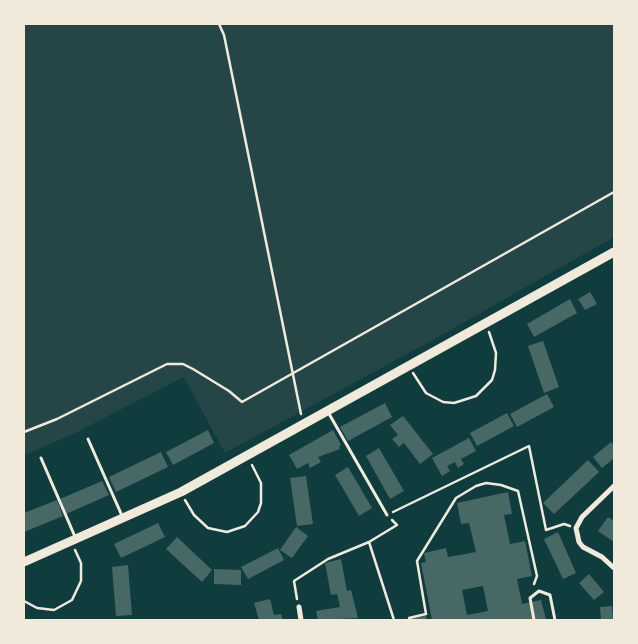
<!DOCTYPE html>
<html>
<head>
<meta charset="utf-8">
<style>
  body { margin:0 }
  #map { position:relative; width:638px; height:644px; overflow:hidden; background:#0f3d3e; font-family:Karla,sans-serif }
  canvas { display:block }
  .frame { position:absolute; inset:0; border:25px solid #f1e9da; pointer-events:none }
</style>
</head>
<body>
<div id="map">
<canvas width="638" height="644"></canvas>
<div class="frame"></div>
</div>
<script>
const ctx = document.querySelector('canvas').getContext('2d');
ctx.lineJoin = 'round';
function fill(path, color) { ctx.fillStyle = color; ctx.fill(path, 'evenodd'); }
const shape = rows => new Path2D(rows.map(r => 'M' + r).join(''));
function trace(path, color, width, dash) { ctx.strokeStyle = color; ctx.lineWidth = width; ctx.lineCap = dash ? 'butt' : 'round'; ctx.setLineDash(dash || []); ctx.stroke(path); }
fill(shape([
  [24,24,614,24,614,237,449,331,225,453,184,377,73,434,24,455]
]), '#244646');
fill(shape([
  [590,292,597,304,585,310,578,299],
  [570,299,577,313,534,337,527,324],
  [543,341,559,387,544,393,528,346],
  [547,394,554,407,517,427,510,414],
  [385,403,392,417,348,441,340,427],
  [507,413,514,426,477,446,470,433],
  [403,416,433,454,420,464,404,443,399,447,392,439,398,435,390,425],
  [208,430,214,443,173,465,166,452],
  [333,430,341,445,339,446,340,449,318,457,321,462,310,468,308,463,297,469,289,455],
  [469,438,476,451,461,459,464,464,458,468,455,462,447,466,450,471,442,476,432,458],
  [611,442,614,446,614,458,602,468,593,457],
  [379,448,404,491,390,499,366,456],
  [161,452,168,467,116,492,109,477],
  [588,460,599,472,554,514,543,503],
  [348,467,372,508,359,516,335,475],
  [306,476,313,524,297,526,290,478],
  [102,481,109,495,66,514,60,499],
  [508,492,512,514,504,515,510,544,525,541,532,576,517,579,522,604,541,600,546,619,432,620,421,563,426,562,424,553,446,548,448,557,476,552,469,523,461,524,457,503],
  [483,586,488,611,467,615,462,590],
  [57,500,63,516,24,532,24,513],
  [608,517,614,521,614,542,598,531],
  [158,523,165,537,121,558,114,544],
  [296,527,308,536,292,558,280,550],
  [558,532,576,573,563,579,544,539],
  [177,537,212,570,202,582,166,549],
  [278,548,284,560,248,579,241,567],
  [341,559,347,591,351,590,358,618,318,620,316,611,340,607,337,594,331,595,325,563],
  [128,565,132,615,116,616,112,567],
  [214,569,241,570,241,585,214,584],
  [589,574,604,592,594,600,579,583],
  [270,599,274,615,281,614,283,620,259,620,254,603],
  [612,606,613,620,601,620,600,607],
  [426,616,427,620,408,620,408,619]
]), '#486865');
trace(shape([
  [219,24,224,35,301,414],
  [413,373,426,393,443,402,454,403,476,396,492,380,495,370,496,353,489,332],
  [24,432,57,419,167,364,183,364,193,369,229,391,242,402,614,192],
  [185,500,194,515,208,528,227,532,245,526,258,512,261,503,261,483,252,465],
  [393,512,529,446,546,530,564,524,570,526],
  [392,520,397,525,369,542,394,620],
  [297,599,294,581,328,559,369,542],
  [24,601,37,608,54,610,72,600,81,581,81,563,75,550],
  [410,620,409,618,426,614,417,561,456,498,476,486,486,483,501,485,518,491,537,576,534,584]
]), '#f1e9da', 2.5);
trace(shape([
  [328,412,387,515],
  [88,439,123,518],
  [41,458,76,539],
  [534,620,530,598,539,591,550,595,555,620]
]), '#f1e9da', 3);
trace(shape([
  [614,486,582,517,576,528,579,542,583,547,602,557,614,568],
  [299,607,301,620]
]), '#f1e9da', 5);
trace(shape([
  [24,562,181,492,614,252]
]), '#f1e9da', 9);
</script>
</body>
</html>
